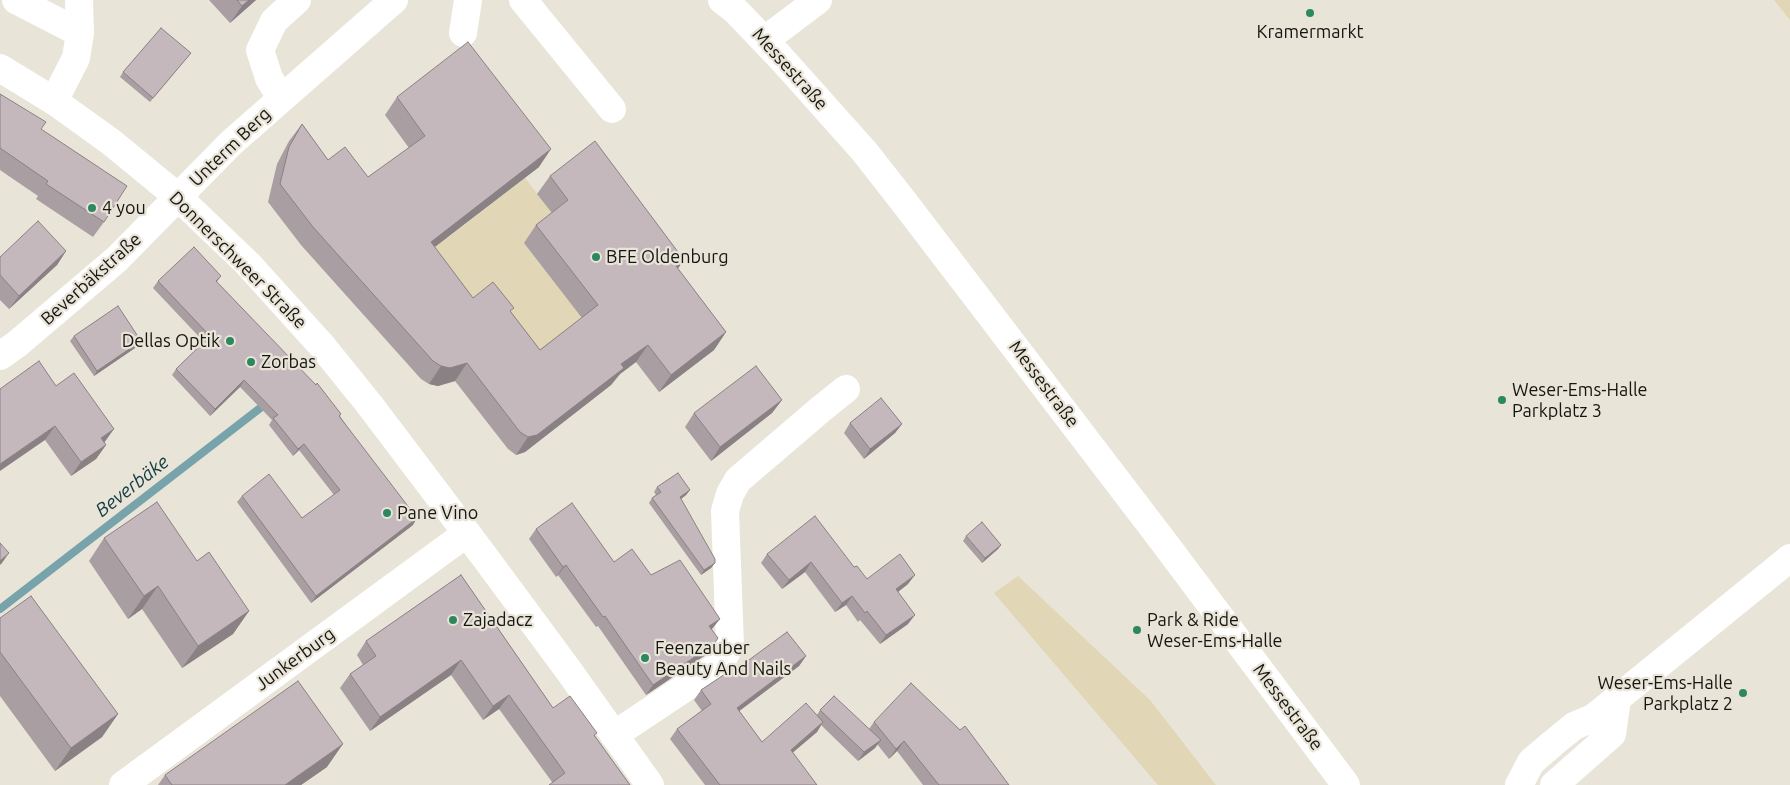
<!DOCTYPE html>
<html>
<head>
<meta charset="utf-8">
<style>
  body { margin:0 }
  canvas { display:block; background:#e9e4d8 }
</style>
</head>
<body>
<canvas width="1790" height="785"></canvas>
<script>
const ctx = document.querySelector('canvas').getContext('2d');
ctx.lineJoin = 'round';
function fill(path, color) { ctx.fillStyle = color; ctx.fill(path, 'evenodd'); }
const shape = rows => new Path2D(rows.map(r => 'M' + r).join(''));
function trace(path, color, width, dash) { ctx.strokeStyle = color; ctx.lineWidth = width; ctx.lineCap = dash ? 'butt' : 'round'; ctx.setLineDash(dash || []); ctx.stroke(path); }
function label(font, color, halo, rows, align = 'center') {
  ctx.font = font + ' Ubuntu,sans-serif'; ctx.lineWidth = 4.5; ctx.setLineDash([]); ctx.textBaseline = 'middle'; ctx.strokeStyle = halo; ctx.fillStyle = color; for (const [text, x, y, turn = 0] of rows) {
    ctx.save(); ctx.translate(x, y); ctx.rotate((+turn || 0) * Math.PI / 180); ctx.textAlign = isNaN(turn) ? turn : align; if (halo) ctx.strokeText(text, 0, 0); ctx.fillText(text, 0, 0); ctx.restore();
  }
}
fill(shape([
  [1774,0,1790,0,1790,20],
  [525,178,556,218,605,308,528,367,461,315,408,247,449,237],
  [1018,576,1150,700,1216,785,1158,785,994,593]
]), '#e1d6b6');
trace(shape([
  [0,609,268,402]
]), '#78a3ab', 8);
trace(shape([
  [16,0,80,33],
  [523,0,612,109],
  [722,0,736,11,780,57,864,151,904,202,1163,541,1346,785],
  [463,33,468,0],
  [765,40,818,0],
  [281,98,269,78,260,50,274,21,297,0],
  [54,101,76,58,80,33,79,0],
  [0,356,17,344,117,259,231,143,394,0],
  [614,735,719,665,730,646,725,511,730,494,738,480,821,409,846,389],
  [123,785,467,533],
  [1519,785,1531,762,1552,744,1574,726,1593,718,1790,558],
  [1554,785,1612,734,1617,699]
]), '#fff', 28);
trace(shape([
  [0,68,54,101,111,142,178,197,248,264,323,347,369,404,484,556,569,671,650,785]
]), '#fff', 28);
fill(shape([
  [209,0,256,0,230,23],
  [191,53,150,102,120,77,123,72],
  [0,94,41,129,104,222,93,237,36,199,38,196,0,170],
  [397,97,539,167,434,247,473,298,511,312,540,350,582,318,524,243,536,225,552,213,537,194,550,176,678,269,726,332,714,350,659,392,636,362,620,374,611,385,525,452,516,455,508,449,455,381,438,386,429,384,421,379,301,245,268,202,277,164,289,141,302,124,328,160,368,177,409,148,385,115],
  [66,251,57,265,9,309,0,300,0,257],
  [221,276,217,282,341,414,340,416,413,525,311,603,237,502,242,496,302,518,334,495,299,450,293,456,269,425,272,420,240,387,210,416,172,375,176,369,204,342,153,288,158,281],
  [74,336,138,346,94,376,70,341],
  [56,386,106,445,96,459,71,476,45,440],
  [782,400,772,413,711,461,685,427,694,413],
  [850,423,902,424,895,433,864,459,844,433],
  [657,487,690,490,686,495,681,499,715,563,711,568,701,575,649,503,652,498,656,495,654,492],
  [536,529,614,562,651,575,712,629,714,644,707,654,646,695,598,626,596,627,558,575,556,577,529,539],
  [966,536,1001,545,998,549,982,563,963,541],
  [104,538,197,561,249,611,233,634,182,668,142,609,128,619,89,561],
  [767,554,854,567,867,579,908,584,898,592,908,624,880,644,860,620,858,622,846,605,835,612,805,572,782,589,761,563],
  [461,575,553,708,595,736,630,785,552,782,499,709,483,720,451,675,370,731,340,688,350,674,363,665,357,655,366,641],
  [0,618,118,714,102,737,55,771,0,696],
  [806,656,799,666,739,711,762,742,817,715,820,710,869,729,874,722,1009,785,923,785,897,751,889,759,877,744,875,748,858,761,821,725,817,732,792,753,817,785,705,785,670,739,677,729,702,711,694,700,701,690,738,668],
  [327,767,301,785,158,785,165,775]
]), '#a99ea2');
fill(shape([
  [249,0,256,0,230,23,242,6],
  [551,149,539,167,418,260,431,242],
  [66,251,57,265,9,309,19,296],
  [684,260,672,277,676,266],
  [726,332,714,350,659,392,671,375],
  [141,341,138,346,94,376,97,371],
  [648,345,636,362,620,374,611,385,525,452,516,455,528,437,621,364],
  [467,363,455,381,438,386,429,384,441,366],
  [244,380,240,387,210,416,215,409],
  [782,400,772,413,711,461,720,447],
  [902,424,895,433,864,459,870,449],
  [55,426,45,440,0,471,0,464],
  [114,429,104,443,101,438],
  [304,444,299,450,293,456,298,449],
  [106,445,96,459,71,476,81,462],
  [690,490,686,495,677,502,680,497],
  [417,518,413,525,311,603,316,596],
  [1001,545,998,549,982,563,985,558],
  [9,553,2,563,0,565,0,561],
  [811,562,805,572,782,589,789,580],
  [715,563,711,568,701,575,704,570],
  [566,565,558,575,556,577,563,567],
  [915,575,908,584,890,598,896,589],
  [158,586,142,609,128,619,144,596],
  [852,596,846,605,835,612,842,603],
  [249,611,233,634,182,668,198,646],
  [915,615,908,624,880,644,886,635],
  [720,619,712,629,702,636,709,626],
  [714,644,707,654,646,695,653,685],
  [806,656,799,666,730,718,737,708],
  [461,660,451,675,370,731,380,717],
  [509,695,499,709,483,720,493,706],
  [118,714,102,737,55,771,71,748],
  [823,722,817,732,784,760,791,750],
  [881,740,875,748,858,761,864,752],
  [904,741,897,751,889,759,896,749],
  [343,744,327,767,301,785,285,785]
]), '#8a8184');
const building = shape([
  [237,0,249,0,242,6,237,0],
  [161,28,191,53,153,98,123,72,161,28],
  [468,42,551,149,431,242,473,298,493,282,514,308,510,311,540,350,598,305,536,225,568,200,550,176,595,141,684,260,676,266,726,332,671,375,648,345,621,364,624,368,537,435,528,437,520,432,467,363,450,368,441,366,433,361,313,227,280,184,289,147,302,124,328,160,345,147,368,177,425,136,397,97,468,42],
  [0,94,46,122,41,129,127,186,104,222,46,184,48,181,0,148,0,94],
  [38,221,66,251,19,296,0,275,0,257,38,221],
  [194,247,221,276,216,281,316,385,317,383,341,414,339,416,417,518,316,596,242,496,269,474,302,518,340,490,304,444,298,449,273,418,278,415,244,380,215,409,176,369,210,336,158,281,194,247],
  [118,306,141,341,97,371,74,336,118,306],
  [39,361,56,386,74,373,114,429,101,438,106,445,81,462,55,426,0,464,0,389,39,361],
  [756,366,782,400,720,447,694,413,756,366],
  [881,398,902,424,870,449,850,423,881,398],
  [678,473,690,490,680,497,715,559,715,563,704,570,652,498,661,492,657,487,678,473],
  [157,502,197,561,209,552,249,611,198,646,158,586,144,596,104,538,157,502],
  [572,503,614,562,632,549,651,575,680,560,720,619,709,626,718,638,714,644,653,685,605,616,603,617,566,565,563,567,536,529,572,503],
  [815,516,854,567,857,566,867,579,900,554,915,575,896,589,915,615,886,635,867,611,865,613,852,596,842,603,811,562,789,580,767,554,815,516],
  [982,522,1001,545,985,558,966,536,982,522],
  [0,543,9,553,0,561,0,543],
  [461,575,553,708,570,696,597,733,594,735,630,785,549,785,565,773,509,695,493,706,461,660,380,717,350,674,376,656,366,641,461,575],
  [31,596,118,714,71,748,0,652,0,618,31,596],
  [787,632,806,656,737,708,762,742,806,703,823,722,791,750,817,785,720,785,677,729,711,704,701,690,737,666,738,668,787,632],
  [298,681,343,744,285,785,172,785,165,775,298,681],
  [911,683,960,730,965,726,1009,785,939,785,904,741,896,749,874,722,911,683],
  [834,696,881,740,864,752,820,710,834,696]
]);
fill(building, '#c5b8bc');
trace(building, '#8a8184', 1);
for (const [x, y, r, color] of [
  [1310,13,5,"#2d885f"],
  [92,208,5,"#2d885f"],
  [596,257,5,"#2d885f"],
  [230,341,5,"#2d885f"],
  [251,362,5,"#2d885f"],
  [1502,400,5,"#2d885f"],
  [387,513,5,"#2d885f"],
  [453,620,5,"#2d885f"],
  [1137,630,5,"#2d885f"],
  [645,658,5,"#2d885f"],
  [1743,693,5,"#2d885f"]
]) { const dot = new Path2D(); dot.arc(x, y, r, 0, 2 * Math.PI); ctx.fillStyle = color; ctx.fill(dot); trace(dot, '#e9e4d8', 2); }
label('18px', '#161511', '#e9e4d8', [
  ["Kramermarkt",1310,32,"center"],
  ["4 you",102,208],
  ["BFE Oldenburg",606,257],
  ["Dellas Optik",220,341,"right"],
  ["Zorbas",261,362],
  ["Weser-Ems-Halle",1512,390],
  ["Parkplatz 3",1512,411],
  ["Pane Vino",397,513],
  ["Zajadacz",463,620],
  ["Park & Ride",1147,620],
  ["Weser-Ems-Halle",1147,641],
  ["Feenzauber",655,648],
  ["Beauty And Nails",655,669],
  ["Weser-Ems-Halle",1733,683,"right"],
  ["Parkplatz 2",1733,704,"right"]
], 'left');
label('18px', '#161511', '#e9e4d8', [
  ["Messestraße",790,69,48],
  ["Unterm Berg",230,147,-44],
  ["Donnerschweer Straße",238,260,45],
  ["Beverbäkstraße",91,279,-42],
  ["Messestraße",1044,384,53],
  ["Junkerburg",295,659,-36],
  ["Messestraße",1288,707,53]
]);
label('italic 19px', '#123c42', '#e9e4d8', [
  ["Beverbäke",132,486,-38]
]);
</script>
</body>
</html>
